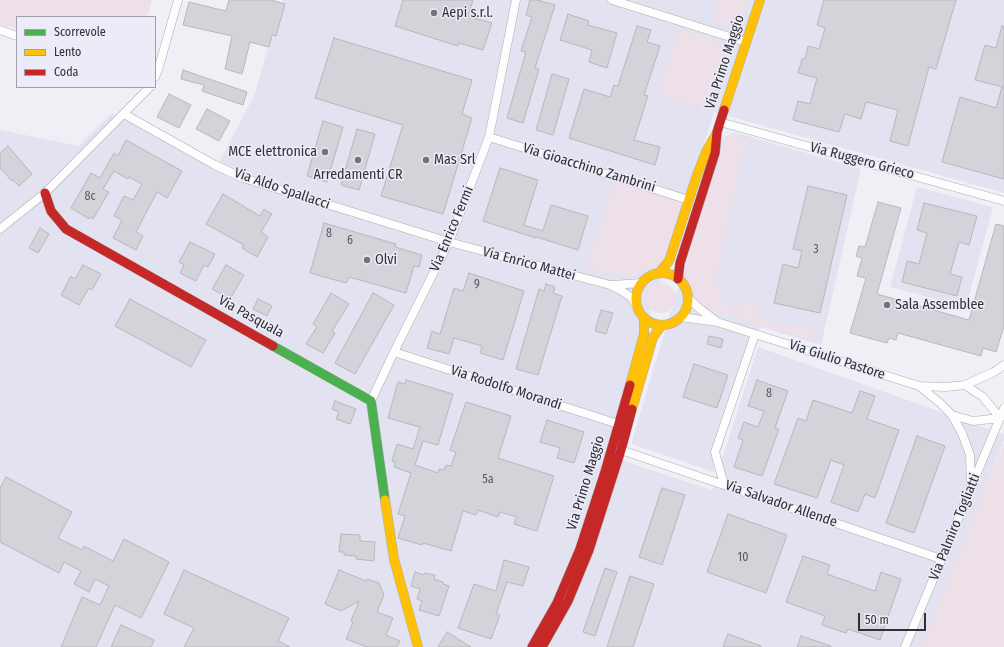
<!DOCTYPE html>
<html>
<head>
<meta charset="utf-8">
<style>
  body { margin:0 }
  #map { position:relative; width:1004px; height:647px; overflow:hidden; background:#efeff6; font-family:"Fira Sans Condensed",sans-serif }
  canvas { display:block }
  .legend { position:absolute; left:16px; top:16px; width:140px; height:72px; box-sizing:border-box; background:#ececf9; border:1px solid #a1a1ab; margin:0; padding:5px 7px; list-style:none; font-size:12px; color:#303035 }
  .legend li { display:flex; align-items:center; gap:8px; height:20px }
  .legend b { width:20px; border:1px solid #a1a1ab }
  .scale { position:absolute; left:858px; top:613px; width:68px; height:18px; box-sizing:border-box; border:2px solid #303035; border-top:0; padding-left:5px; font-size:12px; line-height:14px; white-space:nowrap; color:#303035; -webkit-text-stroke:3px #ececf9; paint-order:stroke }
</style>
</head>
<body>
<div id="map">
<canvas width="1004" height="647"></canvas>
<ul class="legend">
<li><b style="height:5px;background:#4caf50"></b>Scorrevole</li>
<li><b style="height:5px;background:#ffc107"></b>Lento</li>
<li><b style="height:5px;background:#c62828"></b>Coda</li>
</ul>
<div class="scale">50 m</div>
</div>
<script>
const ctx = document.querySelector('canvas').getContext('2d');
ctx.lineJoin = 'round';
function fill(path, color) { ctx.fillStyle = color; ctx.fill(path, 'evenodd'); }
const shape = rows => new Path2D(rows.map(r => 'M' + r).join(''));
function trace(path, color, width, dash) { ctx.strokeStyle = color; ctx.lineWidth = width; ctx.lineCap = dash ? 'butt' : 'round'; ctx.setLineDash(dash || []); ctx.stroke(path); }
function label(font, color, halo, rows, align = 'center') {
  ctx.font = font + ' "Fira Sans Condensed",sans-serif'; ctx.lineWidth = 3; ctx.setLineDash([]); ctx.textBaseline = 'middle'; ctx.strokeStyle = halo; ctx.fillStyle = color; for (const [text, x, y, turn = 0] of rows) {
    ctx.save(); ctx.translate(x, y); ctx.rotate((+turn || 0) * Math.PI / 180); ctx.textAlign = isNaN(turn) ? turn : align; if (halo) ctx.strokeText(text, 0, 0); ctx.fillText(text, 0, 0); ctx.restore();
  }
}
fill(shape([
  [282,0,1004,0,1004,193,714,112,606,455,712,490,758,347,1003,434,1004,432,1004,440,925,647,0,647,0,130,79,146,112,113,218,164,254,96],
  [734,132,861,169,821,345,760,327,714,472,631,444,723,138],
  [917,187,993,207,966,307,890,287]
]), '#e3e2f0');
fill(shape([
  [0,0,152,0,147,17,17,17,17,29,0,24],
  [718,0,747,0,738,29,711,21],
  [679,29,732,46,711,111,658,94],
  [734,136,746,139,714,285,719,287,721,298,728,306,740,308,751,300,759,303,756,318,816,331,813,341,720,312,718,314,710,311,699,303,693,295,685,278,684,268,685,260,722,140,727,137],
  [614,181,682,202,665,261,630,277,587,268],
  '646 298a15 15 0 1 1 30 0a15 15 0 1 1-30 0Z',
  [1004,443,1004,647,922,647,922,644]
]), '#eee0e9');
const building = shape([
  [229,0,271,0,285,4,276,36,272,35,269,47,250,42,242,74,225,69,232,36,183,25,189,2,226,11,229,0],
  [403,0,473,0,468,16,492,23,483,50,459,43,458,46,395,26,403,0],
  [530,0,537,0,555,5,535,68,539,69,523,123,507,118,526,52,521,51,532,17,526,15,530,0],
  [824,0,956,0,936,69,929,67,908,146,890,141,898,110,866,102,861,119,845,114,839,132,793,120,798,101,810,104,817,78,798,73,802,59,805,59,808,46,819,49,825,28,817,25,824,0],
  [568,14,589,21,588,25,617,33,607,68,589,62,592,50,560,40,568,14],
  [637,26,651,30,647,42,660,46,644,95,648,96,634,140,660,147,655,165,569,138,584,89,610,97,614,85,618,86,637,26],
  [1002,26,1004,26,1004,179,942,162,960,97,996,108,1002,87,1003,87,975,80,985,45,996,48,1002,26],
  [334,38,472,80,462,114,472,118,443,214,381,196,403,125,315,98,334,38],
  [183,70,247,92,243,105,202,91,204,85,181,79,183,70],
  [552,74,569,79,553,135,536,130,552,74],
  [169,94,191,105,179,128,157,117,169,94],
  [207,109,230,121,219,141,196,129,207,109],
  [323,121,343,127,327,182,307,176,323,121],
  [357,129,375,134,359,190,341,185,357,129],
  [126,140,182,171,167,198,157,192,136,232,143,236,136,250,113,238,122,220,114,216,124,196,133,200,142,184,129,177,128,179,114,171,103,189,109,192,93,219,91,217,89,219,71,208,91,173,100,178,114,153,118,156,126,140],
  [8,146,32,174,19,186,13,180,12,181,0,168,0,153,8,146],
  [500,168,538,180,524,225,543,231,551,205,588,216,578,250,536,237,536,238,483,221,500,168],
  [808,186,847,195,820,313,774,303,783,264,798,268,802,251,793,249,808,186],
  [223,194,260,216,264,209,272,214,261,232,268,237,257,257,242,248,244,245,206,224,223,194],
  [878,202,901,208,877,294,969,320,996,224,1004,226,1004,328,1003,329,996,352,983,348,981,356,898,333,896,340,889,338,887,343,850,333,866,278,857,276,862,258,856,256,859,246,865,247,878,202],
  [924,203,977,216,969,245,959,242,950,274,962,277,957,296,902,282,907,261,919,264,927,233,917,230,924,203],
  [324,223,396,244,395,247,422,255,419,267,414,266,406,293,349,277,346,283,310,273,324,223],
  [40,228,49,234,38,253,29,248,40,228],
  [190,242,215,254,208,267,204,265,196,281,180,273,184,265,179,262,190,242],
  [83,265,101,274,92,290,89,288,79,305,61,295,71,276,75,279,83,265],
  [226,265,244,275,230,299,212,289,226,265],
  [469,273,524,291,503,360,480,353,482,346,454,338,449,354,427,348,432,331,440,334,454,288,463,291,469,273],
  [546,284,555,287,553,293,562,296,538,375,516,369,539,289,544,291,546,284],
  [331,293,349,304,332,331,335,333,323,353,306,344,317,327,313,324,331,293],
  [373,293,394,305,355,374,335,363,373,293],
  [130,299,206,340,191,367,115,326,130,299],
  [258,299,272,306,267,316,253,309,258,299],
  [601,310,613,313,606,334,595,331,601,310],
  [709,336,723,339,721,348,707,344,709,336],
  [694,364,728,375,717,408,683,397,694,364],
  [406,380,453,394,438,445,423,441,415,465,438,473,439,469,444,470,446,465,451,466,456,452,450,450,466,402,511,416,498,458,554,476,537,531,514,524,517,517,500,512,498,517,478,510,476,515,463,511,451,551,423,543,422,545,398,538,405,516,398,514,411,473,394,467,395,462,392,461,397,444,413,449,420,427,388,418,398,382,405,384,406,380],
  [757,380,788,391,775,428,779,429,762,476,734,467,743,440,738,438,744,422,758,427,764,411,748,406,757,380],
  [860,391,875,396,867,419,899,430,875,498,865,494,858,512,831,502,844,465,831,460,817,498,774,484,798,418,806,421,813,400,852,413,860,391],
  [335,401,356,409,350,424,336,419,339,412,332,409,335,401],
  [547,420,584,432,574,463,557,458,560,448,540,442,547,420],
  [917,436,945,446,914,533,886,523,917,436],
  [6,477,72,512,58,538,82,550,84,546,113,561,124,539,169,562,141,618,115,605,96,647,61,647,82,597,100,605,109,586,95,579,89,592,74,584,81,571,64,562,59,573,0,542,0,488,6,477],
  [662,488,685,495,662,565,639,557,662,488],
  [728,514,787,535,766,593,707,572,728,514],
  [341,534,360,535,360,541,375,542,374,561,356,559,356,556,344,555,344,552,339,552,341,534],
  [803,556,830,565,827,574,875,591,881,572,901,579,880,640,848,629,846,633,822,625,825,616,786,602,803,556],
  [504,560,529,567,523,586,507,582,496,614,500,615,491,639,458,628,474,584,496,591,504,560],
  [605,568,617,572,595,636,583,632,605,568],
  [184,570,289,618,278,641,290,647,184,647,194,628,164,614,184,570],
  [339,570,366,581,367,579,379,583,384,595,377,612,393,618,386,635,400,641,397,647,367,647,346,639,353,622,351,621,359,601,341,611,325,604,339,570],
  [415,572,424,575,425,573,435,575,434,579,443,582,443,584,449,586,439,616,419,610,422,601,417,599,420,589,411,586,415,572],
  [630,576,654,584,633,647,607,647,630,576],
  [121,625,154,640,151,647,111,647,121,625],
  [447,632,471,647,438,647,447,632],
  [728,634,761,646,761,647,723,647,728,634],
  [801,636,831,646,831,647,797,647,801,636]
]);
fill(building, '#d2d4d9');
trace(building, '#b7b8bd', 1);
const street = shape([
  [612,0,746,42],
  [0,30,17,36],
  [155,77,158,70,178,0],
  [124,114,215,165,243,178,449,242,610,285,622,291,632,298,637,307],
  [720,122,1004,201],
  [489,137,689,200],
  [0,229,45,193,150,87],
  [612,285,641,283],
  [688,298,700,309,715,320],
  [681,317,717,322,919,386,946,387,965,385,994,372,1004,365],
  [394,352,618,424],
  [919,386,940,403,952,415,962,433,970,455,971,484],
  [371,401,394,352,449,242,489,137,516,0],
  [952,415,973,421,1000,418,983,397,965,385],
  [621,450,941,559],
  [724,485,715,452,755,334],
  [905,647,1004,408]
]);
const fast = shape([
  [273,346,371,401,385,500]
]);
const slow = shape([
  [724,110,760,0],
  '636 299a26 26 0 1 1 52 0a26 26 0 1 1-52 0Z',
  [659,273,669,261,697,175,706,152,715,136],
  [630,385,644,334,644,319],
  [632,409,653,337,662,325],
  [385,500,394,559,418,647]
]);
const jam = shape([
  [45,193,51,211,66,229,273,346],
  [678,279,680,263,715,153,717,132,724,110],
  [532,647,557,603,580,549,605,472,630,385],
  [542,647,568,601,589,550,621,450,632,409]
]);
trace(street, '#acacb1', 9);
trace(fast, '#acacb1', 10);
trace(slow, '#acacb1', 10);
trace(jam, '#acacb1', 10);
trace(street, '#fdfdfe', 8);
trace(fast, '#4caf50', 9);
trace(slow, '#ffc107', 9);
trace(jam, '#c62828', 9);
for (const [x, y, r, color] of [
  [434,13,4,"#737379"],
  [325,152,4,"#737379"],
  [358,160,4,"#737379"],
  [426,160,4,"#737379"],
  [367,260,4,"#737379"],
  [887,305,4,"#737379"]
]) { const dot = new Path2D(); dot.arc(x, y, r, 0, 2 * Math.PI); ctx.fillStyle = color; ctx.fill(dot); trace(dot, '#ececf9', 1.5); }
label('12px', '#58595e', null, [
  ["8c",90,197],
  ["8",329,234],
  ["6",350,241],
  ["3",816,250],
  ["9",477,285],
  ["8",769,394],
  ["5a",488,480],
  ["10",743,558]
]);
label('14px', '#303035', '#ececf9', [
  ["Aepi s.r.l.",442,13],
  ["MCE elettronica",317,152,"right"],
  ["Mas Srl",434,160],
  ["Arredamenti CR",358,175,"center"],
  ["Olvi",375,260],
  ["Sala Assemblee",895,305]
], 'left');
label('14px', '#303035', '#ececf9', [
  ["Via Primo Maggio",725,62,-72],
  ["Via Ruggero Grieco",862,161,15],
  ["Via Gioacchino Zambrini",589,168,17],
  ["Via Aldo Spallacci",282,189,19],
  ["Via Enrico Fermi",452,229,-67],
  ["Via Enrico Mattei",529,264,15],
  ["Via Pasquala",251,317,29],
  ["Via Giulio Pastore",837,360,18],
  ["Via Rodolfo Morandi",506,388,18],
  ["Via Primo Maggio",586,483,-73],
  ["Via Salvador Allende",781,504,19],
  ["Via Palmiro Togliatti",955,527,-68]
]);
</script>
</body>
</html>
